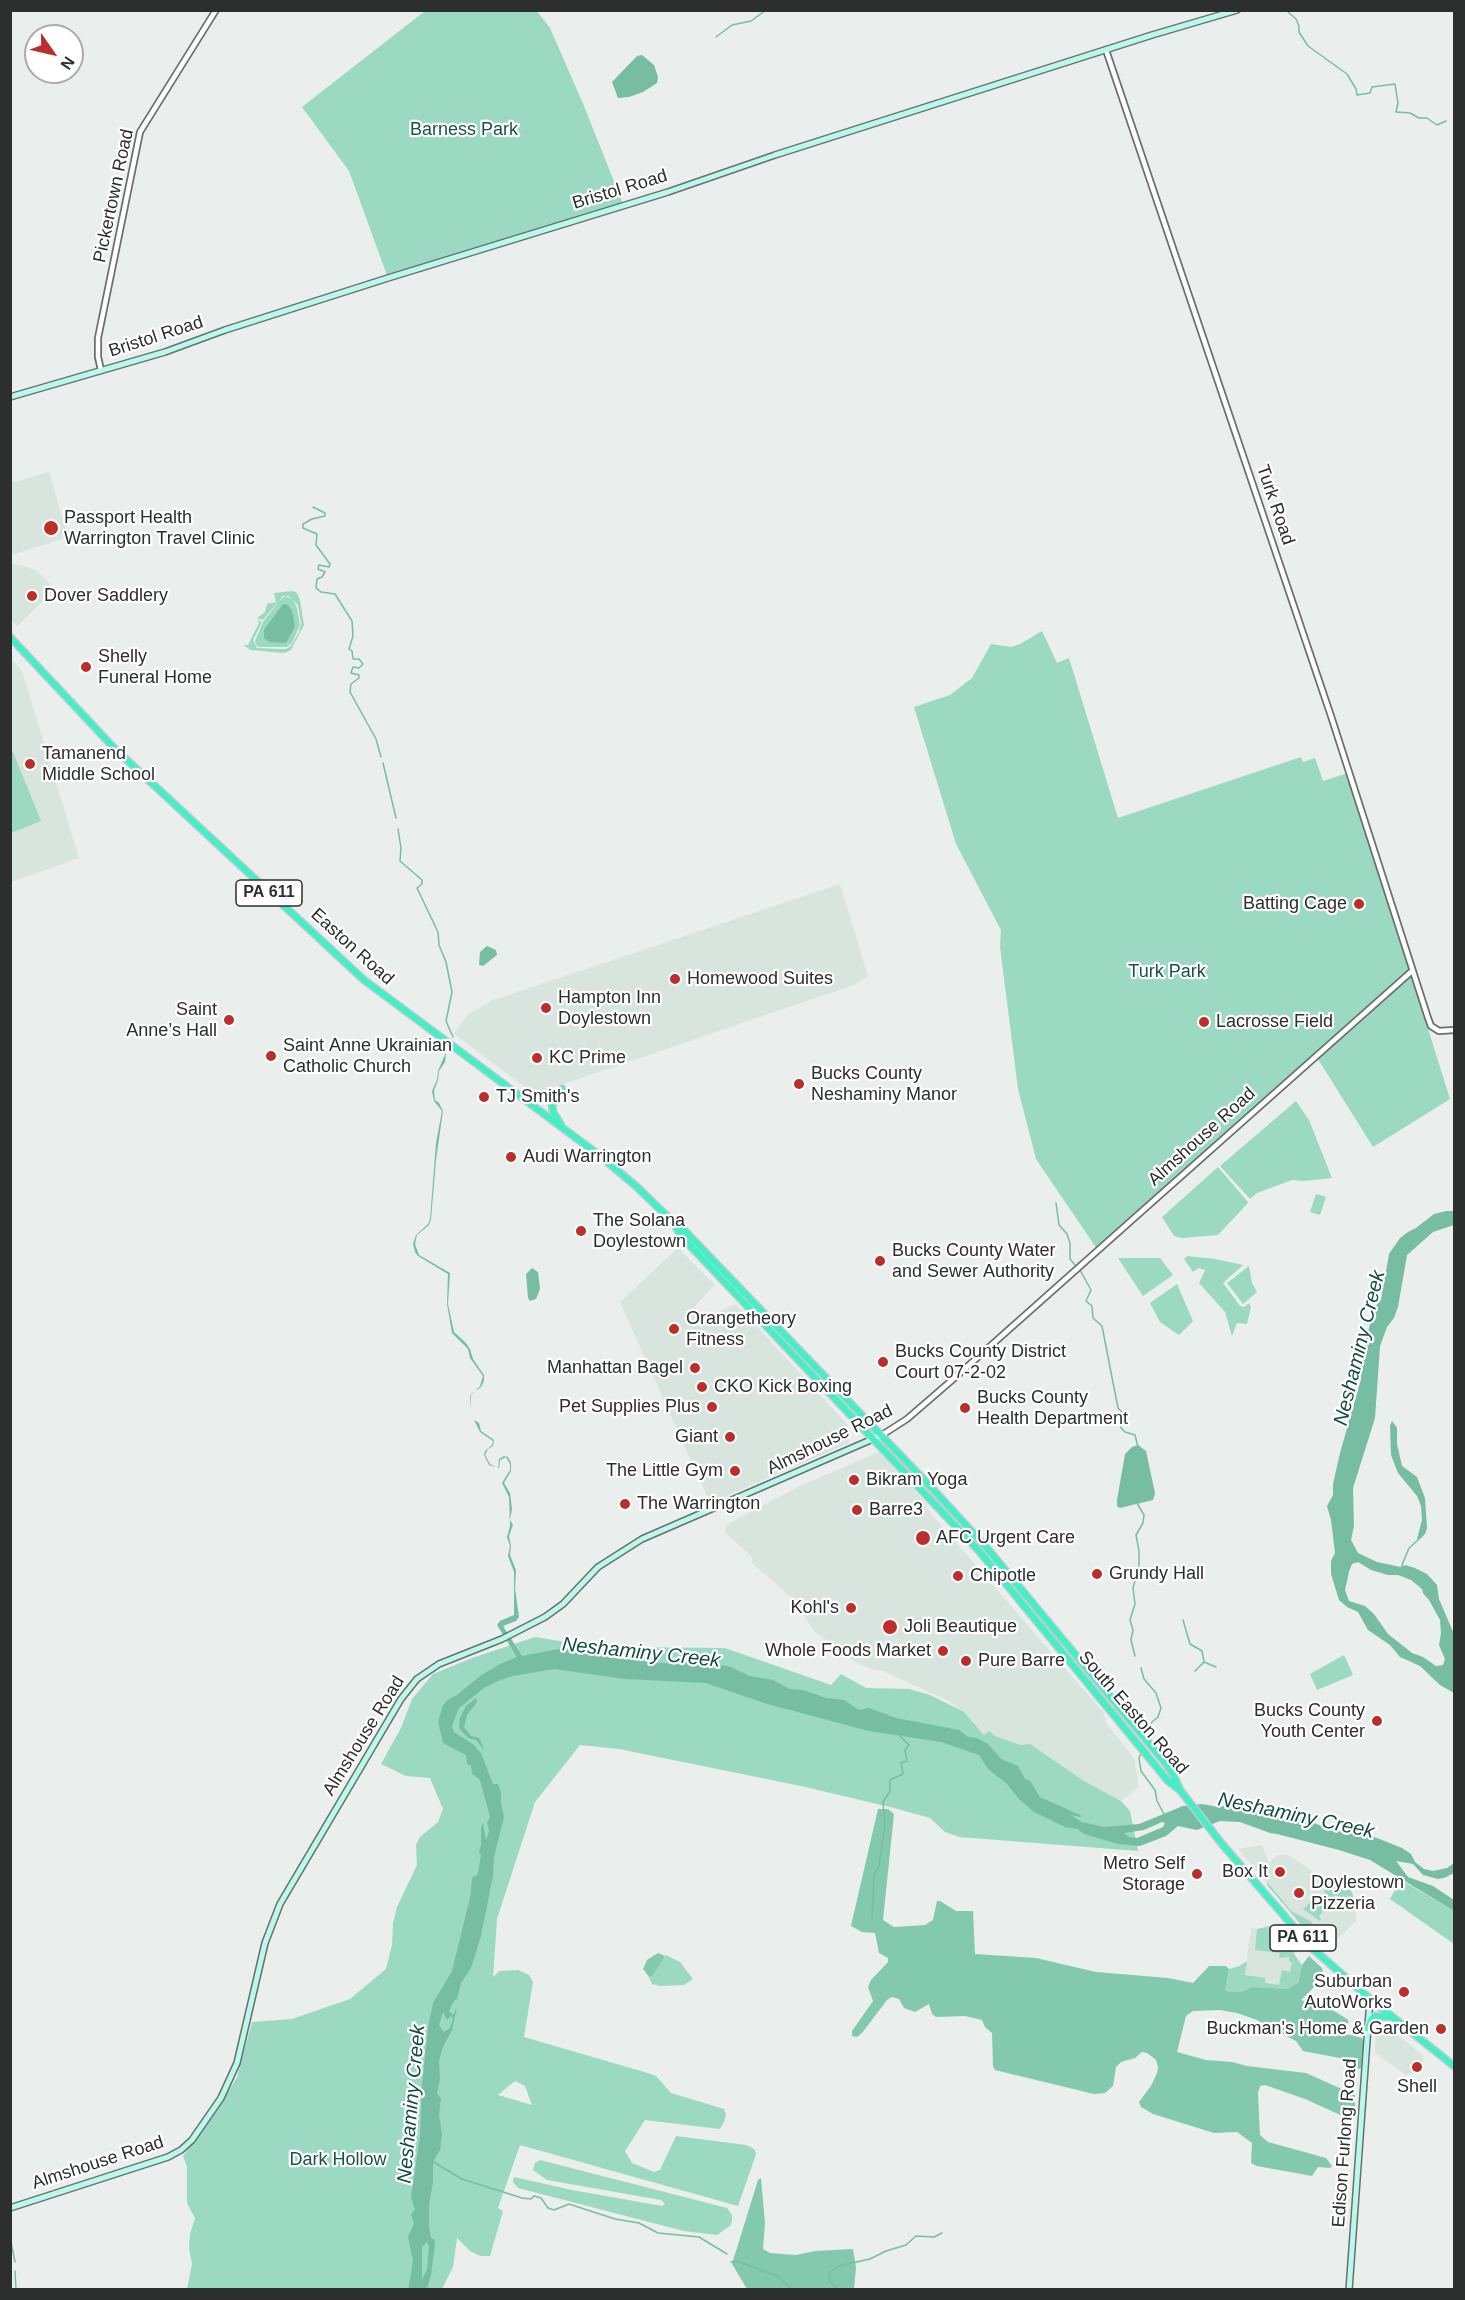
<!DOCTYPE html>
<html>
<head>
<meta charset="utf-8">
<style>
  body { margin:0 }
  #map { position:relative; width:1465px; height:2300px; overflow:hidden; background:#eaeeec; font-family:Helvetica,sans-serif }
  canvas { display:block }
  .frame { position:absolute; inset:0; border:12px solid #2d2e2e; pointer-events:none }
  .north { position:absolute; left:24px; top:24px; width:60px; height:60px; box-sizing:border-box; background:#fff; border:2px solid #ababab; border-radius:50%; rotate:124deg; font-size:16px; font-weight:700; line-height:24px; text-align:center; color:#2d2e2e }
  .north::after { content:''; display:block; margin:auto; width:21px; height:27px; background:#bc2e29; clip-path:polygon(50% 0,100% 100%,50% 72%,0 100%) }
</style>
</head>
<body>
<div id="map">
<canvas width="1465" height="2300"></canvas>
<div class="frame"></div>
<div class="north">N</div>
</div>
<script>
const ctx = document.querySelector('canvas').getContext('2d');
ctx.lineJoin = 'round';
function fill(path, color) { ctx.fillStyle = color; ctx.fill(path, 'evenodd'); }
const shape = rows => new Path2D(rows.map(r => 'M' + r).join(''));
function trace(path, color, width, dash) { ctx.strokeStyle = color; ctx.lineWidth = width; ctx.lineCap = dash ? 'butt' : 'round'; ctx.setLineDash(dash || []); ctx.stroke(path); }
function label(font, color, halo, rows, align = 'center') {
  ctx.font = font + ' Helvetica,sans-serif'; ctx.lineWidth = 4.5; ctx.setLineDash([]); ctx.textBaseline = 'middle'; ctx.strokeStyle = halo; ctx.fillStyle = color; for (const [text, x, y, turn = 0] of rows) {
    ctx.save(); ctx.translate(x, y); ctx.rotate((+turn || 0) * Math.PI / 180); ctx.textAlign = isNaN(turn) ? turn : align; if (halo) ctx.strokeText(text, 0, 0); ctx.fillText(text, 0, 0); ctx.restore();
  }
}
fill(shape([
  [49,472,68,537,11,555,11,483],
  [11,563,36,570,55,589,17,626,11,620],
  [10,658,22,671,79,858,11,882],
  [840,884,868,976,854,985,534,1094,454,1034,467,1015,493,1000],
  [678,1248,715,1285,694,1307,700,1320,736,1304,847,1424,849,1443,710,1503,620,1302],
  [879,1452,925,1502,927,1509,1103,1712,1106,1723,1134,1758,1139,1787,1121,1801,1084,1781,1030,1745,1021,1745,995,1736,984,1735,969,1717,947,1700,883,1671,874,1670,855,1662,813,1630,798,1603,752,1563,752,1557,725,1532,726,1525,800,1486],
  [1262,1845,1269,1863,1278,1855,1288,1855,1308,1868,1321,1880,1342,1882,1352,1892,1357,1920,1335,1941,1322,1930,1305,1929,1238,1849],
  [1279,1924,1296,1941,1294,1954,1302,1965,1287,1989,1243,1987,1251,1928,1260,1929],
  [1376,2028,1390,2030,1422,2054,1423,2062,1415,2073,1406,2075,1375,2053]
]), '#d8e5df');
fill(shape([
  [425,11,537,11,550,28,584,106,623,204,388,278,349,171,302,107],
  [293,591,297,593,300,600,304,625,291,650,284,653,251,650,243,645,248,645,259,623,257,619,262,622,253,640,257,648,280,649,286,649,291,646,299,632,301,623,298,606,293,599,297,608,300,625,292,643,287,647,259,647,256,645,255,641,263,622,279,601,285,596,292,599,288,596,283,596,263,620,257,618,265,612,267,604,276,602,274,593],
  [1042,631,1057,663,1069,658,1118,818,1301,757,1303,762,1315,758,1323,781,1348,773,1450,1099,1373,1147,1316,1056,1097,1249,1036,1159,1018,1089,1000,947,1001,930,956,844,914,707,950,695,972,678,991,644,1011,647,1020,644],
  [13,752,41,821,11,833,10,753],
  [1296,1101,1309,1120,1332,1178,1304,1181,1292,1180,1257,1193,1250,1199,1220,1166],
  [1218,1167,1248,1202,1247,1204,1218,1235,1182,1238,1174,1236,1162,1217],
  [1316,1194,1326,1197,1320,1215,1310,1212],
  [1187,1256,1215,1259,1243,1265,1223,1283,1240,1306,1244,1307,1249,1303,1251,1307,1247,1324,1237,1323,1232,1336,1225,1312,1199,1283,1205,1270,1199,1268,1193,1272,1184,1259],
  [1118,1258,1160,1258,1173,1275,1143,1296],
  [1249,1266,1252,1283,1257,1292,1243,1304,1227,1283],
  [1177,1284,1193,1321,1179,1335,1160,1322,1150,1303],
  [535,1637,597,1647,725,1648,831,1685,841,1674,866,1688,909,1689,930,1695,964,1712,984,1735,989,1731,995,1736,1009,1741,1021,1745,1030,1744,1084,1781,1121,1801,1130,1811,1138,1851,959,1837,945,1832,930,1818,894,1808,801,1786,619,1749,580,1745,535,1802,497,1919,493,1977,499,1971,518,1970,529,1975,533,1982,524,2037,651,2074,656,2076,671,2093,724,2109,726,2114,724,2122,720,2129,645,2120,625,2151,632,2163,654,2172,660,2170,676,2136,746,2145,751,2147,755,2150,756,2154,738,2206,520,2145,498,2208,503,2211,490,2256,480,2256,470,2251,457,2238,453,2267,442,2289,187,2289,192,2264,189,2248,190,2234,195,2218,187,2203,187,2167,183,2156,217,2111,237,2077,252,2022,292,2019,350,1999,386,1969,392,1945,393,1923,397,1907,417,1865,416,1845,420,1837,438,1822,443,1809,430,1778,406,1776,381,1764,401,1728,412,1699,433,1674,472,1658],
  [515,2081,525,2086,532,2105,498,2095],
  [1344,1655,1353,1675,1317,1690,1310,1674],
  [1321,1880,1342,1882,1352,1892,1354,1901,1348,1896,1342,1901,1336,1895,1321,1909,1323,1912,1319,1916,1321,1919,1320,1921,1303,1909,1312,1901,1315,1904,1322,1897,1326,1889,1321,1884],
  [1401,1880,1454,1911,1454,1944,1390,1899],
  [1268,1883,1291,1911,1312,1922,1312,1928,1303,1927,1267,1885],
  [1279,1924,1296,1941,1294,1954,1302,1965,1298,1983,1287,1989,1252,1987,1242,1992,1231,1992,1225,1990,1229,1969,1239,1966,1247,1961,1245,1975,1265,1978,1265,1983,1279,1985,1282,1970,1290,1972,1292,1963,1289,1961,1289,1957,1279,1958,1280,1953,1255,1950,1257,1929],
  [666,1955,680,1962,693,1979,684,1985,660,1986,652,1984,649,1977],
  [540,2160,727,2208,732,2215,732,2221,730,2226,717,2235,684,2231,518,2188,513,2182,514,2177,572,2190,662,2206,665,2204,661,2200,547,2180,533,2170,535,2163]
]), '#9bd9c2');
fill(shape([
  [878,1809,888,1809,894,1814,883,1920,894,1927,925,1925,933,1920,937,1901,940,1901,956,1911,973,1911,975,1954,1036,1958,1096,1972,1168,1978,1193,1983,1209,1966,1226,1966,1229,1969,1225,1990,1231,1992,1242,1992,1252,1987,1287,1989,1298,1983,1302,1965,1309,1956,1322,1968,1323,1972,1313,1988,1301,2000,1334,2011,1347,2019,1349,2022,1342,2028,1340,2033,1355,2036,1362,2038,1364,2043,1361,2068,1359,2069,1345,2059,1303,2051,1296,2041,1257,2020,1237,2013,1220,2010,1193,2011,1186,2016,1177,2052,1206,2060,1232,2062,1247,2066,1306,2073,1355,2095,1355,2107,1352,2113,1345,2117,1305,2099,1265,2085,1260,2086,1258,2093,1260,2135,1268,2142,1326,2158,1332,2166,1330,2168,1318,2167,1312,2176,1257,2166,1251,2163,1252,2143,1237,2132,1214,2133,1153,2114,1141,2107,1139,2102,1151,2086,1157,2073,1158,2067,1156,2060,1147,2053,1142,2052,1135,2058,1121,2062,1116,2067,1113,2086,1105,2093,1094,2094,995,2070,993,2066,992,2033,985,2027,982,2020,965,2016,936,2017,932,2014,929,2004,915,2012,904,2008,899,1999,892,1997,887,2000,862,2033,857,2037,852,2036,852,2031,873,2001,868,1987,871,1980,888,1962,888,1958,879,1953,875,1933,862,1932,851,1926],
  [658,1953,665,1956,652,1976,649,1977,643,1969,647,1960],
  [761,2178,765,2223,763,2249,770,2253,796,2255,815,2251,853,2249,856,2268,854,2289,747,2289,732,2264,758,2180]
]), '#83c9af');
fill(shape([
  [642,55,654,65,658,77,657,83,643,92,629,97,618,98,612,82,637,56],
  [283,604,288,605,292,611,295,627,286,643,269,642,264,638,264,630],
  [487,946,496,950,497,955,483,966,479,965,480,952],
  [446,1052,445,1062,439,1071,438,1080,434,1091,435,1100,439,1103,443,1111,436,1160,431,1219,429,1225,417,1235,415,1244,419,1255,450,1273,448,1304,454,1332,466,1343,470,1349,473,1359,484,1375,484,1381,481,1387,471,1394,471,1408,470,1396,480,1386,483,1376,470,1358,468,1349,452,1333,447,1304,448,1274,418,1256,415,1252,413,1244,416,1235,428,1224,430,1219,436,1143,442,1111,434,1101,432,1091,437,1080,438,1071],
  [1446,1211,1454,1211,1454,1225,1433,1232,1407,1255,1398,1307,1394,1318,1387,1327,1380,1346,1375,1418,1353,1488,1354,1526,1351,1540,1358,1553,1377,1562,1401,1567,1405,1565,1415,1568,1427,1574,1437,1585,1439,1599,1454,1634,1454,1693,1440,1685,1420,1666,1400,1657,1390,1645,1368,1630,1358,1612,1347,1607,1339,1600,1331,1574,1331,1561,1335,1553,1331,1520,1327,1506,1333,1495,1333,1484,1340,1453,1361,1379,1360,1360,1375,1307,1381,1300,1389,1254,1400,1238,1408,1232,1416,1228,1434,1214],
  [1358,1562,1371,1570,1388,1575,1398,1575,1411,1580,1422,1589,1423,1593,1429,1600,1440,1620,1441,1633,1439,1645,1445,1659,1443,1665,1436,1666,1423,1657,1412,1653,1388,1634,1374,1614,1365,1606,1349,1601,1345,1590,1349,1572,1352,1564],
  [532,1268,538,1272,540,1289,536,1299,530,1301,528,1298,526,1274],
  [474,1420,479,1423,481,1431,494,1440,493,1446,488,1449,485,1455,490,1464,498,1468,499,1459,504,1456,508,1457,511,1463,511,1471,504,1483,510,1493,512,1509,510,1520,513,1525,509,1536,511,1546,510,1555,516,1570,515,1588,519,1617,516,1621,503,1626,522,1656,559,1649,619,1659,674,1664,708,1662,731,1667,750,1676,773,1680,790,1689,803,1690,826,1698,844,1700,859,1710,869,1708,896,1718,959,1730,968,1737,977,1738,988,1744,1001,1759,1018,1766,1025,1779,1030,1781,1040,1797,1082,1816,1080,1817,1071,1815,1082,1822,1104,1827,1139,1824,1183,1806,1202,1804,1219,1807,1242,1803,1263,1804,1288,1811,1330,1830,1372,1836,1402,1848,1411,1854,1415,1862,1424,1869,1433,1871,1447,1868,1454,1863,1454,1873,1444,1878,1438,1879,1423,1875,1413,1864,1396,1861,1408,1877,1433,1886,1454,1900,1454,1911,1370,1860,1339,1850,1277,1834,1270,1833,1240,1822,1220,1821,1197,1830,1178,1826,1166,1836,1140,1846,1118,1844,1084,1834,1077,1829,1065,1827,1034,1812,1019,1799,1006,1783,988,1769,979,1755,941,1742,869,1731,767,1704,706,1683,625,1679,554,1669,513,1676,498,1681,484,1688,459,1708,452,1726,454,1732,474,1745,481,1753,493,1784,498,1784,501,1792,501,1803,504,1817,494,1857,493,1876,481,1936,471,1968,461,1983,457,1999,454,2001,449,2011,453,2015,457,2007,452,2030,443,2047,439,2061,440,2079,437,2093,441,2099,439,2115,442,2135,440,2150,433,2162,433,2182,429,2205,429,2227,431,2238,435,2240,435,2244,431,2275,427,2289,408,2290,413,2261,408,2237,414,2223,411,2215,415,2209,411,2198,412,2190,420,2136,422,2085,428,2028,433,2003,452,1971,470,1898,472,1879,474,1875,476,1877,478,1872,481,1855,479,1851,481,1845,481,1827,483,1823,486,1840,489,1831,487,1823,490,1817,480,1780,472,1774,471,1765,467,1764,466,1755,443,1743,438,1722,443,1705,449,1699,457,1695,480,1676,500,1664,517,1657,497,1625,500,1621,514,1615,514,1572,508,1556,510,1546,507,1537,510,1526,509,1497,502,1483,510,1470,510,1464,506,1457,500,1460,499,1468,489,1465,484,1455,485,1451,492,1445,493,1441,480,1432],
  [1162,1822,1165,1823,1163,1827,1137,1838,1129,1837,1124,1833,1144,1830],
  [443,2012,447,2020,451,2016,453,2019,450,2028,444,2032,439,2025],
  [427,2242,429,2246,427,2269,422,2280,422,2247],
  [1392,1421,1397,1428,1397,1444,1402,1466,1417,1477,1425,1498,1427,1528,1425,1534,1419,1540,1417,1539,1422,1520,1421,1506,1417,1496,1398,1473,1391,1455,1390,1426],
  [1138,1445,1146,1451,1155,1493,1153,1500,1120,1508,1117,1506,1117,1500,1125,1454,1132,1447],
  [476,1698,477,1702,467,1715,464,1727,471,1736,479,1738,485,1751,476,1740,468,1738,459,1728,460,1718,466,1706]
]), '#77bda4');
trace(shape([
  [1286,10,1296,19,1299,26,1299,32,1308,46,1347,74,1356,89,1357,95,1370,93,1372,87,1395,84,1398,103,1396,112,1410,113,1419,118,1427,118,1437,125,1446,121],
  [716,37,732,25,751,21,766,10],
  [313,507,325,513,325,516,312,519,303,524,303,528,317,534,316,545,330,564,329,567,319,565,318,569,325,572,322,577,317,579,316,588,321,592,335,594,352,621,353,636,349,649,352,651,353,659,359,659,363,664,359,668,353,667,351,673,359,675,359,678,351,684,350,692,376,739,381,757],
  [383,763,396,818],
  [398,829,401,848,400,861,422,880,422,884,417,888,438,932,439,945,446,962,452,992,446,1021,453,1037],
  [1056,1203,1059,1225,1067,1234,1070,1243,1070,1259,1075,1265],
  [1080,1270,1091,1290,1086,1301,1092,1306,1093,1318,1102,1326,1118,1408,1122,1412,1121,1428,1125,1432,1135,1435,1138,1447],
  [1403,1569,1402,1565,1409,1548,1418,1540],
  [1183,1620,1190,1644,1202,1651,1204,1662],
  [1135,1656,1131,1640,1133,1630,1130,1620,1135,1604,1133,1588,1139,1567,1139,1551,1136,1535,1143,1523,1144,1515,1137,1503],
  [1141,1668,1144,1679,1156,1693,1161,1708,1158,1717,1152,1722,1150,1727,1149,1737],
  [1195,1671,1204,1662,1216,1667],
  [1141,1753,1139,1758,1141,1771,1155,1790,1157,1801,1164,1814],
  [872,1919,874,1877,879,1865,885,1826,883,1802,890,1791,890,1780,903,1774,901,1763,907,1761,905,1750,909,1745,900,1736],
  [432,2161,462,2179,522,2198,531,2199,534,2196,541,2198,548,2208,554,2210,569,2204,615,2219,639,2223,658,2233,699,2237,727,2254],
  [10,2237,15,2262],
  [731,2262,737,2261,777,2276,794,2290],
  [15,2271,16,2290],
  [839,2290,830,2282,829,2273,839,2266,870,2259,886,2251,906,2245,916,2236,934,2237,942,2233]
]), '#77bda4', 1.5);
const tertiary = shape([
  [1106,50,1331,716,1428,1018,1431,1026,1439,1031,1454,1030],
  [101,370,98,357,98,338,140,132,216,10],
  [882,1435,907,1419,951,1381,1412,971]
]);
const secondary = shape([
  [10,397,165,352,225,330,388,278,668,192,775,155,1152,35,1237,10],
  [10,2208,168,2157,181,2150,192,2140,221,2098,237,2063,265,1943,280,1904,401,1699,417,1679,439,1664,502,1639,545,1617,563,1604,598,1567,642,1539,882,1435],
  [1349,2290,1370,1999]
]);
const trunk = shape([
  [10,637,115,749,364,980,599,1155,637,1187,674,1223,683,1229,930,1486,986,1547,1167,1765,1174,1776,1180,1790],
  [561,1125,553,1112,552,1103,555,1096,562,1089],
  [674,1223,680,1235,979,1551,1168,1781,1180,1790,1222,1844,1312,1948,1370,1999,1454,2066],
  [1368,2028,1371,2020,1375,2016,1390,2017]
]);
trace(tertiary, '#6b6f6e', 8);
trace(secondary, '#6b6f6e', 8);
trace(trunk, '#c8c9c9', 9);
trace(tertiary, '#fff', 4.5);
trace(secondary, '#b8f9ea', 5);
trace(trunk, '#43f0c6', 6);
for (const [x, y, r, color] of [
  [51,528,8,"#bc2e29"],
  [32,596,6,"#bc2e29"],
  [86,667,6,"#bc2e29"],
  [30,764,6,"#bc2e29"],
  [1359,904,6,"#bc2e29"],
  [675,979,6,"#bc2e29"],
  [546,1008,6,"#bc2e29"],
  [229,1020,6,"#bc2e29"],
  [1204,1022,6,"#bc2e29"],
  [271,1056,6,"#bc2e29"],
  [537,1058,6,"#bc2e29"],
  [799,1084,6,"#bc2e29"],
  [484,1097,6,"#bc2e29"],
  [511,1157,6,"#bc2e29"],
  [581,1231,6,"#bc2e29"],
  [880,1261,6,"#bc2e29"],
  [674,1329,6,"#bc2e29"],
  [883,1362,6,"#bc2e29"],
  [695,1368,6,"#bc2e29"],
  [702,1387,6,"#bc2e29"],
  [712,1407,6,"#bc2e29"],
  [965,1408,6,"#bc2e29"],
  [730,1437,6,"#bc2e29"],
  [735,1471,6,"#bc2e29"],
  [854,1480,6,"#bc2e29"],
  [625,1504,6,"#bc2e29"],
  [857,1510,6,"#bc2e29"],
  [923,1538,8,"#bc2e29"],
  [1097,1574,6,"#bc2e29"],
  [958,1576,6,"#bc2e29"],
  [851,1608,6,"#bc2e29"],
  [890,1627,8,"#bc2e29"],
  [943,1651,6,"#bc2e29"],
  [966,1661,6,"#bc2e29"],
  [1377,1721,6,"#bc2e29"],
  [1280,1872,6,"#bc2e29"],
  [1197,1874,6,"#bc2e29"],
  [1299,1893,6,"#bc2e29"],
  [1404,1992,6,"#bc2e29"],
  [1441,2029,6,"#bc2e29"],
  [1417,2067,6,"#bc2e29"]
]) { const dot = new Path2D(); dot.arc(x, y, r, 0, 2 * Math.PI); ctx.fillStyle = color; ctx.fill(dot); trace(dot, '#fff', 2); }
for (const [x, y, w] of [
  [269,893,66],
  [1303,1938,66]
]) { const box = new Path2D(); box.roundRect(x - w / 2, y - 13, w, 26, 4.5); ctx.fillStyle = '#fff'; ctx.fill(box); trace(box, '#2d2e2e', 1.5); }
label('bold 16px', '#2d2e2e', null, [
  ["PA 611",269,893],
  ["PA 611",1303,1938]
]);
label('18px', '#1a5341', '#fff', [
  ["Barness Park",464,130],
  ["Turk Park",1167,972],
  ["Dark Hollow",338,2160]
]);
label('18px', '#2d2e2e', '#fff', [
  ["Bristol Road",620,190,-17],
  ["Pickertown Road",114,196,-78],
  ["Bristol Road",156,337,-18],
  ["Turk Road",1275,505,71],
  ["Easton Road",352,947,42],
  ["Almshouse Road",1202,1137,-42],
  ["Almshouse Road",830,1440,-26],
  ["South Easton Road",1133,1713,49],
  ["Almshouse Road",364,1736,-58],
  ["Edison Furlong Road",1345,2143,-86],
  ["Almshouse Road",98,2163,-18]
]);
label('18px', '#2d2e2e', '#fff', [
  ["Passport Health",64,518],
  ["Warrington Travel Clinic",64,539],
  ["Dover Saddlery",44,596],
  ["Shelly",98,657],
  ["Funeral Home",98,678],
  ["Tamanend",42,754],
  ["Middle School",42,775],
  ["Batting Cage",1347,904,"right"],
  ["Homewood Suites",687,979],
  ["Hampton Inn",558,998],
  ["Doylestown",558,1019],
  ["Saint",217,1010,"right"],
  ["Anne’s Hall",217,1031,"right"],
  ["Lacrosse Field",1216,1022],
  ["Saint Anne Ukrainian",283,1046],
  ["Catholic Church",283,1067],
  ["KC Prime",549,1058],
  ["Bucks County",811,1074],
  ["Neshaminy Manor",811,1095],
  ["TJ Smith's",496,1097],
  ["Audi Warrington",523,1157],
  ["The Solana",593,1221],
  ["Doylestown",593,1242],
  ["Bucks County Water",892,1251],
  ["and Sewer Authority",892,1272],
  ["Orangetheory",686,1319],
  ["Fitness",686,1340],
  ["Bucks County District",895,1352],
  ["Court 07-2-02",895,1373],
  ["Manhattan Bagel",683,1368,"right"],
  ["CKO Kick Boxing",714,1387],
  ["Bucks County",977,1398],
  ["Health Department",977,1419],
  ["Pet Supplies Plus",700,1407,"right"],
  ["Giant",718,1437,"right"],
  ["The Little Gym",723,1471,"right"],
  ["Bikram Yoga",866,1480],
  ["The Warrington",637,1504],
  ["Barre3",869,1510],
  ["AFC Urgent Care",936,1538],
  ["Grundy Hall",1109,1574],
  ["Chipotle",970,1576],
  ["Kohl's",839,1608,"right"],
  ["Joli Beautique",904,1627],
  ["Whole Foods Market",931,1651,"right"],
  ["Pure Barre",978,1661],
  ["Bucks County",1365,1711,"right"],
  ["Youth Center",1365,1732,"right"],
  ["Metro Self",1185,1864,"right"],
  ["Storage",1185,1885,"right"],
  ["Box It",1268,1872,"right"],
  ["Doylestown",1311,1883],
  ["Pizzeria",1311,1904],
  ["Suburban",1392,1982,"right"],
  ["AutoWorks",1392,2003,"right"],
  ["Buckman's Home & Garden",1429,2029,"right"],
  ["Shell",1417,2087,"center"]
], 'left');
label('italic 20px', '#134d3c', '#fff', [
  ["Neshaminy Creek",1360,1348,-76],
  ["Neshaminy Creek",641,1653,6],
  ["Neshaminy Creek",1296,1816,12],
  ["Neshaminy Creek",412,2104,-85]
]);
</script>
</body>
</html>
